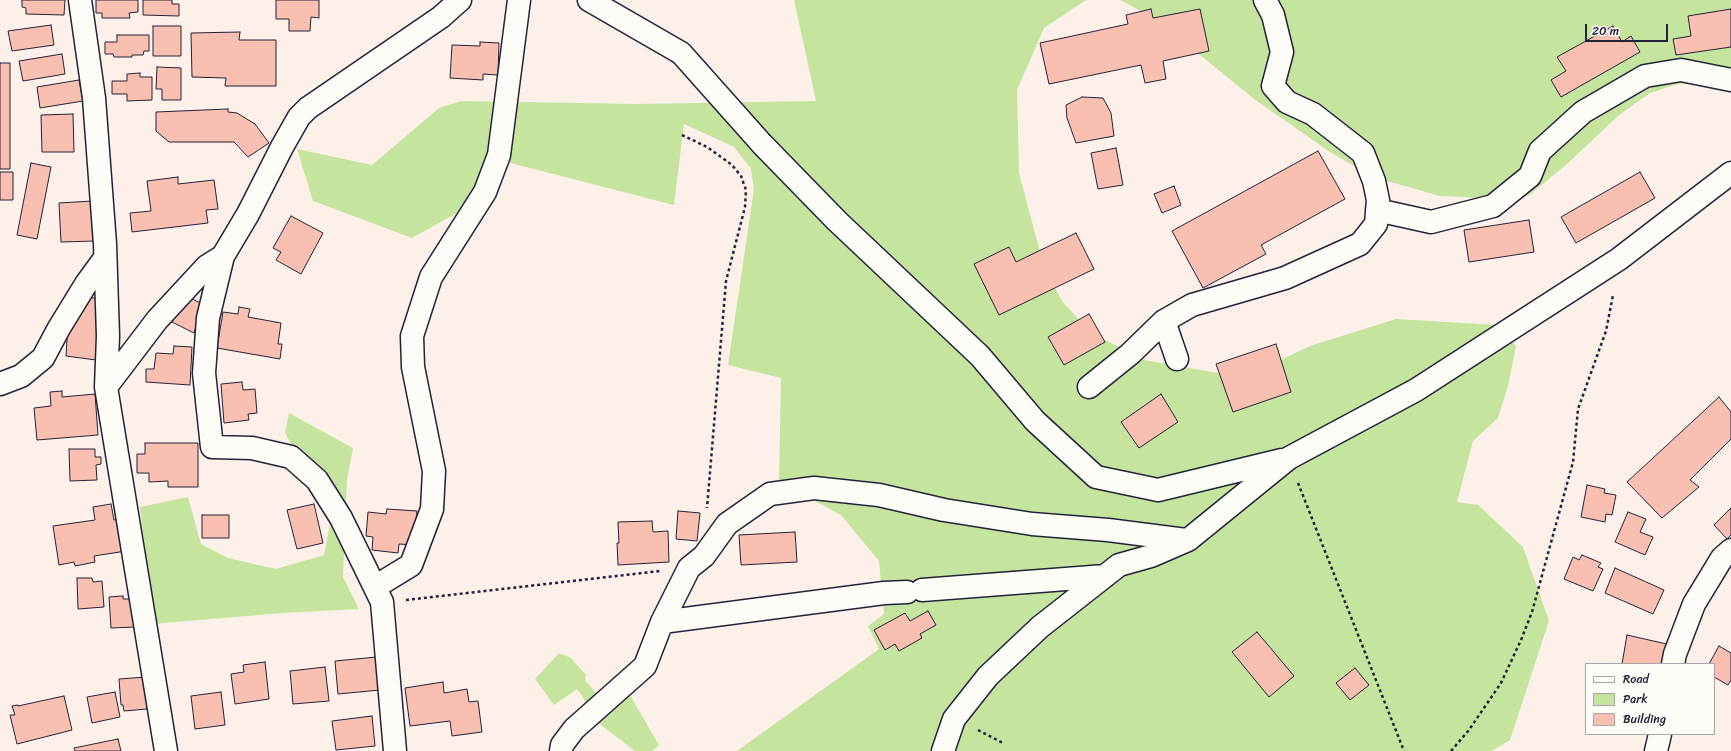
<!DOCTYPE html>
<html>
<head>
<meta charset="utf-8">
<style>
  body { margin:0 }
  #map { position:relative; width:1731px; height:751px; overflow:hidden; background:#fcf0e9; font-family:Sriracha,sans-serif }
  canvas { display:block }
  .legend { position:absolute; left:1585px; top:663px; width:130px; height:72px; box-sizing:border-box; background:#fdfcf7; border:1px solid #a5a5ac; margin:0; padding:5px 7px; list-style:none; font-size:12px; color:#22223b }
  .legend li { display:flex; align-items:center; gap:8px; height:20px }
  .legend b { width:20px; border:1px solid #a5a5ac }
  .scale { position:absolute; left:1585px; top:24px; width:83px; height:18px; box-sizing:border-box; border:2px solid #22223b; border-top:0; padding-left:5px; font-size:12px; line-height:14px; white-space:nowrap; color:#22223b; -webkit-text-stroke:3px #fdfcf7; paint-order:stroke }
</style>
</head>
<body>
<div id="map">
<canvas width="1731" height="751"></canvas>
<ul class="legend">
<li><b style="height:5px;background:#fdfcf7"></b>Road</li>
<li><b style="height:11px;background:#c5e59e"></b>Park</li>
<li><b style="height:11px;background:#f9bfb1"></b>Building</li>
</ul>
<div class="scale">20 m</div>
</div>
<script>
const ctx = document.querySelector('canvas').getContext('2d');
ctx.lineJoin = 'round';
function fill(path, color) { ctx.fillStyle = color; ctx.fill(path, 'evenodd'); }
const shape = rows => new Path2D(rows.map(r => 'M' + r).join(''));
function trace(path, color, width, dash) { ctx.strokeStyle = color; ctx.lineWidth = width; ctx.lineCap = dash ? 'butt' : 'round'; ctx.setLineDash(dash || []); ctx.stroke(path); }
fill(shape([
  [794,0,1086,0,1044,28,1017,90,1019,173,1044,267,1062,301,1090,332,1144,360,1218,373,1251,374,1310,346,1396,319,1497,325,1516,346,1508,386,1498,418,1473,441,1457,502,1478,505,1523,547,1549,621,1510,740,1492,751,737,751,879,649,868,626,884,614,879,561,841,515,779,482,781,378,728,365,754,189,751,169,734,147,684,124,674,205,491,158,466,208,412,238,313,201,297,149,372,165,439,108,461,101,638,104,816,101],
  [1120,0,1731,0,1731,89,1712,81,1678,84,1650,93,1619,115,1567,164,1528,196,1508,199,1440,196,1373,177,1330,152,1254,99,1156,19],
  [289,413,353,448,347,480,343,577,359,609,283,613,152,624,140,507,188,497,201,544,228,558,276,569,324,555,330,524,285,432],
  [559,653,571,658,586,675,585,680,599,697,589,706,577,689,554,705,535,679],
  [627,690,659,745,652,751,635,751,593,719]
]), '#c5e59e');
const building = shape([
  [22,0,65,0,64,15,26,14,26,8,22,7,22,0],
  [96,0,138,0,138,12,129,13,130,18,102,18,102,13,96,13,96,0],
  [143,0,172,0,172,4,179,4,179,16,143,15,143,0],
  [276,0,319,0,319,18,311,17,310,31,289,31,289,19,276,19,276,0],
  [1151,9,1153,18,1200,9,1209,51,1163,61,1166,79,1145,83,1141,65,1049,84,1040,43,1128,24,1126,15,1151,9],
  [1731,9,1731,47,1676,55,1673,39,1691,36,1688,16,1731,9],
  [51,25,54,45,12,51,8,31,51,25],
  [153,26,181,26,181,56,153,56,153,26],
  [1613,26,1622,42,1631,36,1640,52,1561,97,1551,80,1566,71,1557,57,1613,26],
  [240,32,239,40,276,40,276,86,225,86,226,78,192,77,191,33,240,32],
  [117,35,149,35,149,51,144,51,143,55,132,55,132,57,114,57,113,54,105,54,105,42,117,42,117,35],
  [480,42,499,43,498,75,483,74,483,80,450,78,452,45,480,46,480,42],
  [62,54,65,74,23,81,19,61,62,54],
  [0,63,10,63,10,169,0,169,0,63],
  [157,67,181,68,181,100,162,100,162,89,156,89,157,67],
  [140,73,140,77,152,77,152,100,127,101,127,94,112,94,112,81,127,81,127,74,140,73],
  [79,80,83,101,40,108,37,87,79,80],
  [1082,97,1103,98,1111,113,1114,136,1076,143,1067,118,1066,105,1082,97],
  [228,109,228,112,237,113,255,124,269,143,248,157,234,142,169,142,156,131,156,112,228,109],
  [73,114,74,152,42,152,41,115,73,114],
  [1116,148,1123,185,1098,189,1091,153,1116,148],
  [1318,151,1345,199,1261,245,1266,254,1203,288,1172,231,1318,151],
  [31,163,51,167,37,239,17,235,31,163],
  [0,172,13,172,13,200,0,200,0,172],
  [1640,172,1655,198,1576,243,1561,217,1640,172],
  [178,177,178,184,214,180,218,209,206,210,208,223,132,232,130,213,151,211,147,181,178,177],
  [1174,186,1181,205,1162,213,1154,194,1174,186],
  [93,201,95,241,61,242,59,203,93,201],
  [291,216,323,233,301,274,276,260,281,252,273,248,291,216],
  [1529,220,1534,252,1469,262,1464,230,1529,220],
  [1076,233,1094,269,999,315,974,264,1009,247,1016,262,1076,233],
  [187,296,202,304,194,333,172,322,187,296],
  [84,297,104,299,96,360,66,356,68,323,84,297],
  [239,307,250,309,248,317,281,323,278,344,282,344,280,359,217,348,223,312,238,314,239,307],
  [1089,314,1105,342,1064,365,1048,337,1089,314],
  [1276,344,1291,392,1233,412,1216,364,1276,344],
  [174,346,192,347,190,385,146,382,146,369,154,369,156,353,173,354,174,346],
  [242,382,243,390,255,389,257,413,248,414,249,420,224,423,221,384,242,382],
  [62,391,62,397,95,394,98,435,37,440,34,408,51,406,50,392,62,391],
  [1161,394,1178,422,1139,448,1121,422,1161,394],
  [1719,397,1731,412,1731,439,1690,480,1699,487,1662,518,1627,482,1719,397],
  [145,443,198,443,198,487,168,487,168,481,149,482,149,473,137,473,137,454,145,454,145,443],
  [69,449,95,449,95,457,101,457,101,464,96,465,97,480,70,481,69,449],
  [1587,485,1605,489,1604,493,1616,495,1612,515,1606,514,1605,522,1581,517,1587,485],
  [111,504,114,520,121,519,126,551,94,556,95,562,75,566,74,562,59,565,53,526,95,520,93,507,111,504],
  [314,504,323,543,297,549,287,510,314,504],
  [1731,508,1731,535,1727,539,1714,525,1731,508],
  [387,509,417,511,414,545,399,544,398,553,372,550,373,537,366,536,368,512,386,514,387,509],
  [678,511,700,513,697,541,676,539,678,511],
  [1628,512,1646,519,1640,532,1653,537,1645,555,1615,542,1628,512],
  [202,515,229,515,229,538,202,538,202,515],
  [652,521,653,532,668,531,669,562,618,565,617,543,619,543,618,522,652,521],
  [795,532,797,562,741,565,739,535,795,532],
  [1582,555,1601,563,1598,567,1603,569,1593,591,1564,579,1573,557,1579,560,1582,555],
  [1615,568,1664,590,1653,614,1605,593,1615,568],
  [77,578,92,578,93,582,102,581,104,607,78,609,77,578],
  [123,596,123,599,134,599,135,627,111,628,109,597,123,596],
  [928,611,936,625,920,634,922,638,899,651,895,644,885,650,874,630,905,613,910,621,928,611],
  [1257,632,1294,676,1269,697,1232,652,1257,632],
  [1627,635,1671,645,1666,664,1622,664,1627,635],
  [1719,646,1731,653,1731,680,1728,685,1714,677,1714,664,1709,664,1719,646],
  [377,657,380,690,338,694,335,661,377,657],
  [265,662,269,699,235,704,231,674,244,672,243,665,265,662],
  [325,667,329,701,293,704,290,671,325,667],
  [1355,668,1369,685,1350,700,1336,683,1355,668],
  [146,677,147,709,124,711,123,705,121,705,119,679,146,677],
  [443,682,444,693,467,689,469,702,478,701,482,732,452,736,450,721,410,726,405,688,443,682],
  [115,692,120,717,92,723,87,697,115,692],
  [221,692,225,725,195,729,191,696,221,692],
  [64,696,72,730,17,744,10,715,15,715,12,706,18,705,18,706,64,696],
  [372,716,375,746,336,750,332,721,372,716],
  [118,739,121,751,75,751,74,748,118,739]
]);
fill(building, '#f9bfb1');
trace(building, '#22223b', 1);
const minor = shape([
  [80,0,94,98,105,244,108,336,106,387,166,751],
  [589,0,681,53,762,144,837,221,980,356,1035,421,1096,477,1158,490,1282,460],
  [1377,210,1431,222,1493,206,1530,176,1540,151,1583,112,1645,76,1681,70,1731,80],
  [1164,321,1177,359],
  [0,384,21,376,43,358,59,328,86,284,105,258],
  [106,387,157,320,207,266,223,256],
  [1089,387,1130,354,1164,321,1192,305,1285,278,1360,244,1376,224,1378,200,1374,181,1363,153,1313,114,1287,102,1273,86,1282,52,1273,15,1265,0],
  [375,587,411,565,432,509,434,471,413,367,412,336,431,277,485,192,499,155,519,0],
  [922,590,1105,576],
  [662,622,884,593,907,592],
  [1673,664,1675,654,1694,604,1722,558,1731,550],
  [395,751,382,602,341,518,317,480,291,457,252,448,212,447,204,373,208,318,223,256,248,214,282,147,299,117,308,108,441,17,460,0],
  [561,751,562,745,574,729,645,666,662,622,689,568,704,556,727,524,770,494,814,488,879,495,944,510,1032,524,1108,530,1186,540],
  [943,751,954,719,988,676,1040,627,1119,565,1151,556,1188,540,1289,458,1416,390,1619,259,1731,173],
  [1656,751,1660,734]
]);
trace(minor, '#22223b', 25);
trace(shape([
  [682,135,707,147,732,165,741,176,746,190,745,207,726,281,707,508],
  [1298,483,1404,751],
  [406,600,660,571],
  [978,730,1003,743],
  [1451,751,1469,730,1501,683,1521,640,1532,612,1573,462,1578,409,1606,331,1613,295]
]), '#22223b', 2.5, [3, 3]);
trace(minor, '#fdfcf7', 22);
</script>
</body>
</html>
